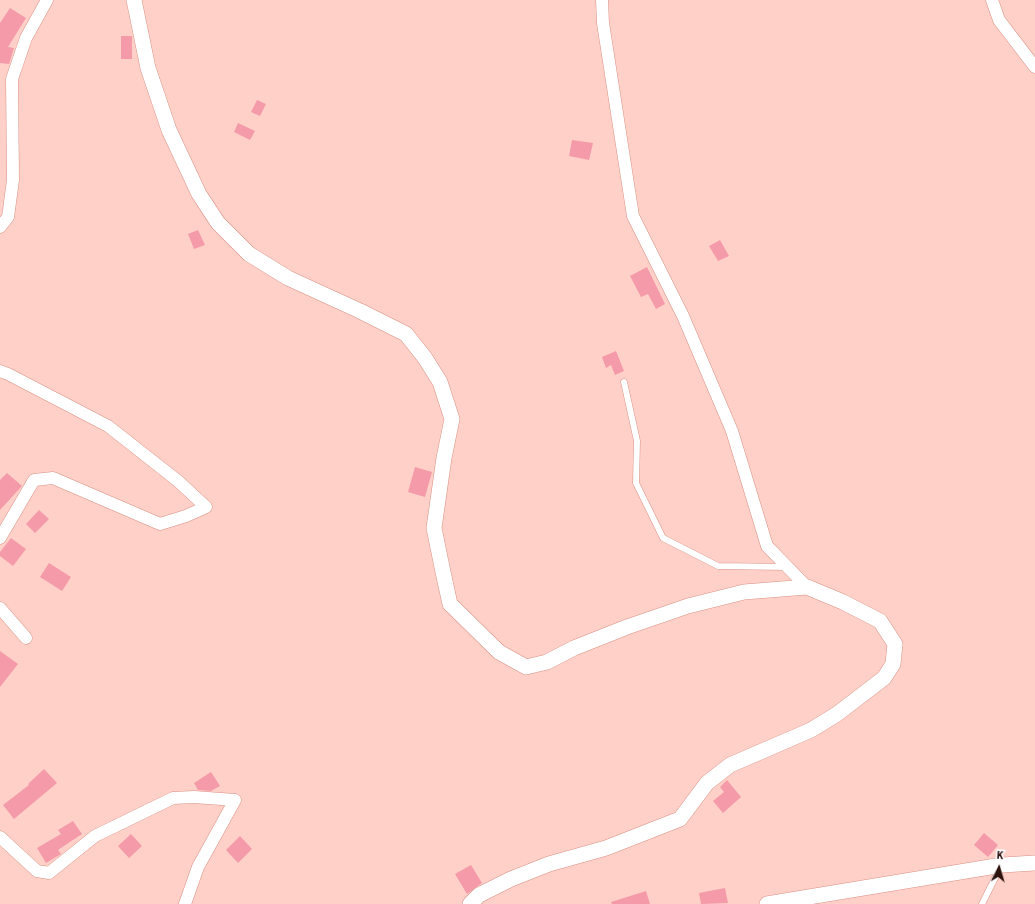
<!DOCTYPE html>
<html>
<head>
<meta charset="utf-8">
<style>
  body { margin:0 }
  #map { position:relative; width:1035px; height:904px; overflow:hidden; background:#ffd0c8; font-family:"Source Sans 3",sans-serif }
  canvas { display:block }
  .north { position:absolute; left:979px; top:848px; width:40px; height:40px; -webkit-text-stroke:3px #fefefe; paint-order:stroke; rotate:5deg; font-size:11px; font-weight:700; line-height:16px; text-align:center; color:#2d120e }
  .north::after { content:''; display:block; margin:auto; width:14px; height:18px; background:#2d120e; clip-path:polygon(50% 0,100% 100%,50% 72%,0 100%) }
</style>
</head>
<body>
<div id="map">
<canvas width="1035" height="904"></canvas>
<div class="north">K</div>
</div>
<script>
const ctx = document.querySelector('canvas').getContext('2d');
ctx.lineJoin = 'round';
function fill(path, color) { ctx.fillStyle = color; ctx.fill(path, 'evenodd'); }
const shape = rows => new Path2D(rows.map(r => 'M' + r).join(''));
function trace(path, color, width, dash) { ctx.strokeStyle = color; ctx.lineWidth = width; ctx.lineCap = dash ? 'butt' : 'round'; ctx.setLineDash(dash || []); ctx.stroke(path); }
fill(shape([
  [10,8,26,18,8,47,14,48,9,64,0,63,0,23],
  [121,36,132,36,132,59,121,59],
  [257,100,266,104,260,116,251,112],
  [238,123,255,131,250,140,234,132],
  [572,140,593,143,589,160,569,156],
  [198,230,205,245,194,249,188,234],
  [720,240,729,256,718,261,709,246],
  [647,267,665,304,656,309,648,294,641,297,630,276],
  [616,351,624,371,615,375,611,365,606,368,602,357],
  [415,467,432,472,425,497,408,492],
  [7,473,22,486,0,510,0,480],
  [39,510,49,519,35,533,26,524],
  [11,538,26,549,13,566,0,556,0,552],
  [49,563,71,577,62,591,40,577],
  [0,651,18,664,0,687],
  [44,769,57,783,14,819,3,805,29,785,28,784],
  [211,772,220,786,211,791,198,790,194,783],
  [727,780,741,797,723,813,713,801,724,792,720,787],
  [73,821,82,834,58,850,61,854,46,863,37,848,61,834,58,830],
  [984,833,998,845,988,857,974,845],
  [131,834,142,846,129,858,118,846],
  [240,836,252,849,238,863,226,850],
  [471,865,482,883,467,894,455,874],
  [725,888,728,903,701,904,699,893],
  [646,891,650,904,612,904,611,902]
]), '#f49aa9');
const service = shape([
  [624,382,637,441,636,483,663,538,718,566,786,567],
  [982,904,1001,866]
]);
const minor = shape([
  [602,0,603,23,633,216,683,316,732,431,767,546,807,587],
  [992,0,999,20,1035,67],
  [0,227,8,217,13,180,12,79,26,38,47,0],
  [0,371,8,374,108,426,178,481,206,507,186,516,160,524,53,478,34,480,0,538],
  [0,608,26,638],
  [0,837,37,871,49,873,95,836,173,798,194,797,235,800,198,867,185,904]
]);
const tertiary = shape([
  [134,0,148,68,169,130,199,194,218,223,249,254,288,278,360,311,406,334,425,358,440,382,452,419,444,458,434,528,443,572,450,604,499,652,526,667,547,662,574,648,627,627,688,606,744,592,807,587,843,602,880,621,895,644,893,664,884,678,837,714,811,730,730,765,707,783,680,819,606,848,549,864,511,879,479,895,470,904],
  [767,904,1002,865,1035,863]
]);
trace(service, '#d99185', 7);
trace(minor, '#d99185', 13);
trace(tertiary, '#d99185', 16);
trace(service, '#fff', 6);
trace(minor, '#fff', 12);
trace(tertiary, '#fff', 15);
</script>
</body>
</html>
